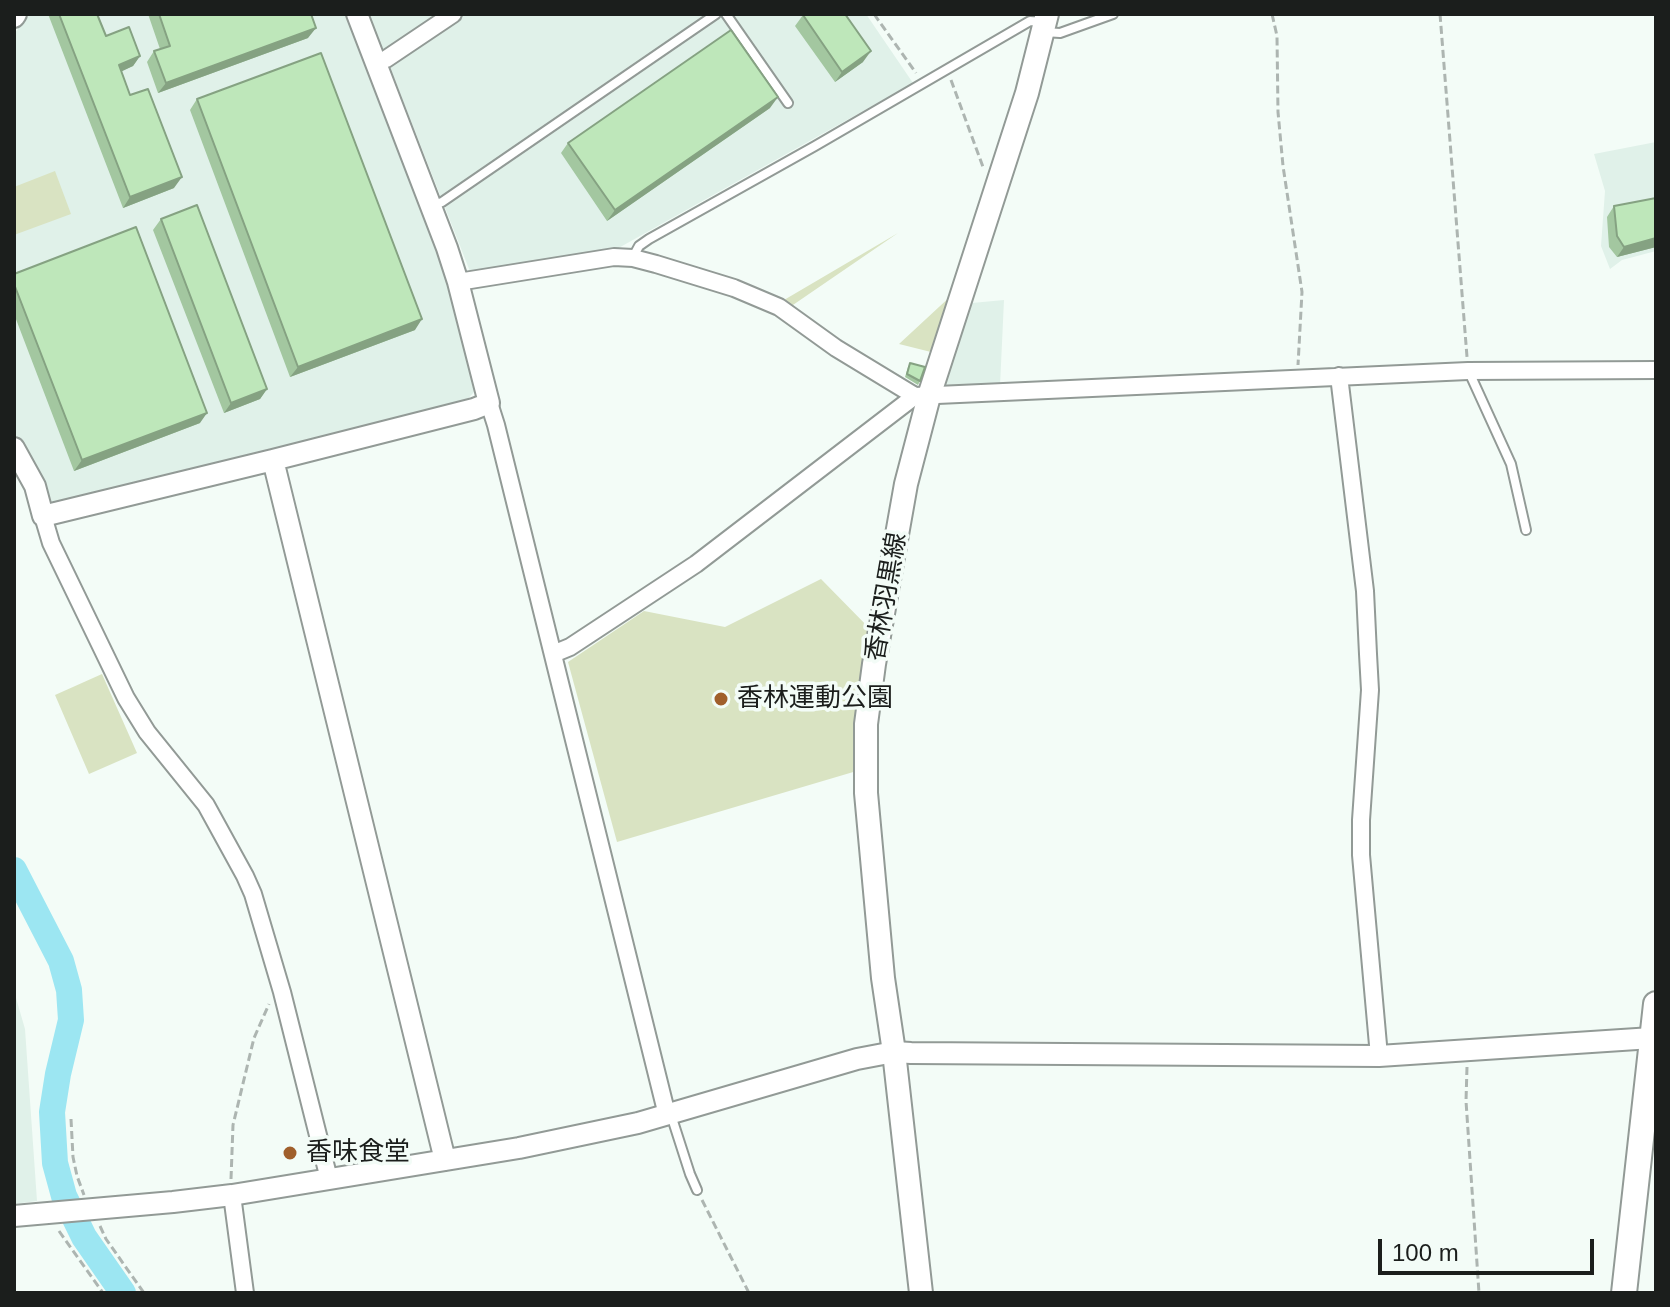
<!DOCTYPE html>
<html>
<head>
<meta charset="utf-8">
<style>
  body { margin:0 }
  #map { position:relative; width:1670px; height:1307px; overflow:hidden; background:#f3fcf7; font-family:Arial,sans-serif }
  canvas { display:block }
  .frame { position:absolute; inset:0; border:16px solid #1b1e1c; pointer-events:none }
  .scale { position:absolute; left:1378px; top:1239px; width:216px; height:36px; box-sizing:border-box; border:4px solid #1b1e1c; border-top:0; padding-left:10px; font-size:24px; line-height:28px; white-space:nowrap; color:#1b1e1c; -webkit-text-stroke:6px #f3fcf7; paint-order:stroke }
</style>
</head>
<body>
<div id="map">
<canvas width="1670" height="1307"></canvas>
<div class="frame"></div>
<div class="scale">100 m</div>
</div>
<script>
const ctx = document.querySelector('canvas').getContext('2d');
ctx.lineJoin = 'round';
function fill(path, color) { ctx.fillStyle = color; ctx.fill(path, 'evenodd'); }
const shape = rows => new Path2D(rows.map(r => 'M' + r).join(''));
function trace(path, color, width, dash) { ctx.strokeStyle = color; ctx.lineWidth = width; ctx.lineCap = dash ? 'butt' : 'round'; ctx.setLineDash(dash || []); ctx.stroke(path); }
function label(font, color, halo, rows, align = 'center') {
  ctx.font = font + ' Arial,"Noto Sans JP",sans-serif'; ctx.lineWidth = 7; ctx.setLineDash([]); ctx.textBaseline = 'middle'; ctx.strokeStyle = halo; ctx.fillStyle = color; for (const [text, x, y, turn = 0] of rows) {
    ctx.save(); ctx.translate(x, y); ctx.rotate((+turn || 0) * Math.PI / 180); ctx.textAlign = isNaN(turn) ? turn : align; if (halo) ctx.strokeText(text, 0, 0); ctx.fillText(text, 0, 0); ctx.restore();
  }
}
fill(shape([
  [30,14,347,14,436,246,449,286,474,392,466,401,55,507,47,503,37,476,14,434,14,34],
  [369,14,866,14,913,83,615,250,471,274],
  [1656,142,1656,251,1622,260,1610,269,1601,246,1605,191,1594,154],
  [1004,300,1000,386,949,389,945,385,972,303],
  [14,991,25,1029,37,1201,14,1204]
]), '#e0f1e9');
fill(shape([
  [55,171,71,214,14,235,14,187],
  [898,233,790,307,784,300],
  [953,294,931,352,899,344],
  [821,579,874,633,860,770,617,842,568,662,644,611,725,627],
  [102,674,137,753,89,774,55,695]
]), '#d9e3c2');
trace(shape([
  [14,870,61,961,69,990,71,1020,58,1074,52,1112,55,1163,64,1196,84,1237,123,1293]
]), '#9ce6f2', 26);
const service = shape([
  [726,14,788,103],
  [1044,32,1060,33,1113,14],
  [432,206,442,202,716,14],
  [633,257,639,246,649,239,815,146,1030,21,1045,22],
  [1469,372,1511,464,1526,530],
  [671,1115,690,1174,697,1190]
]);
const minor = shape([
  [375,63,386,59,453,14],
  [458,282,614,257,633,258,656,264,734,288,779,307,836,348,915,396,1468,371,1656,370],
  [1339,376,1365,591,1368,654,1370,690,1361,820,1361,855,1379,1056],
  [489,403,496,425,667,1115],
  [43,516,51,543,126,698,147,732,206,805,245,876,253,894,282,992,329,1179],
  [553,654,570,647,696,564,915,396],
  [232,1195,245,1293]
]);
const tertiary = shape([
  [14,17,16,14],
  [14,448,35,486,43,516,273,460,474,409,489,403,458,282,447,248,357,14],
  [273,460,445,1160],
  [14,1216,173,1202,232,1195,519,1148,638,1123,857,1059,894,1052,911,1053,1379,1056,1652,1038]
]);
const secondary = shape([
  [921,1293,894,1052,883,978,866,793,866,724,874,664,906,484,929,396,1027,93,1047,14]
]);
const primary = shape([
  [1624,1293,1656,1004]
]);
trace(service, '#929a96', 12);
trace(minor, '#929a96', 20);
trace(tertiary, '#929a96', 24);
trace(secondary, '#929a96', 26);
trace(primary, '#929a96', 28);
trace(shape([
  [874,14,916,73],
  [1272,14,1277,36,1278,112,1283,166,1302,292,1298,365],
  [1440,14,1467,357],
  [951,80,983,167],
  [1467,1067,1466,1101,1479,1293],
  [71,1119,73,1157,77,1176,84,1195],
  [231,1179,233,1125,254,1038,269,1004],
  [702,1200,749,1293],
  [100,1226,106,1239,144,1293],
  [59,1231,103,1293]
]), '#adb5b1', 3, [8, 4]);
trace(service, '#fff', 8);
trace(minor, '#fff', 16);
trace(tertiary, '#fff', 20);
trace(secondary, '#fff', 22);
trace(primary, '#fff', 24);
fill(shape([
  [48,14,97,14,106,36,140,56,133,66,121,71,130,95,174,188,123,208],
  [148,14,311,14,308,38,158,93,147,62,154,51,160,49],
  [803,15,863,62,835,82,795,26],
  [197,99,415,330,290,377,190,110],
  [770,108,607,221,561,153,568,143],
  [1614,206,1656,247,1617,257,1609,247,1607,217],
  [161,219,267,389,260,399,224,413,153,230],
  [14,274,200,423,74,471,14,314],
  [910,363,920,381,918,385,905,377,908,367]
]), '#a3c7a0');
fill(shape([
  [316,28,308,38,158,93,166,83],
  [871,51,863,62,835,82,842,72],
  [140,56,133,66,112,76,119,65],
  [778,97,770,108,607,221,615,210],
  [182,177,174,188,123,208,130,197],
  [1656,238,1656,247,1617,257,1624,247],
  [422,319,415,330,290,377,298,367],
  [267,389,260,399,224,413,231,403],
  [207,413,200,423,74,471,82,460]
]), '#85a282');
const building = shape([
  [59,14,97,14,106,36,129,27,140,56,119,65,130,95,148,89,182,177,130,197,59,14],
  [159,14,311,14,316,28,166,83,154,51,170,46,159,14],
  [804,14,845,14,871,51,842,72,803,15,804,14],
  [731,30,778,97,615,210,568,143,731,30],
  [321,53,422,319,298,367,197,99,321,53],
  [1656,198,1656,238,1624,247,1617,236,1614,206,1656,198],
  [197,205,267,389,231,403,161,219,197,205],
  [136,227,207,413,82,460,14,284,14,274,136,227],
  [910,363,925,367,920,381,907,374,910,363]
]);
fill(building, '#bee7ba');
trace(building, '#85a282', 2);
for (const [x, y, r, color] of [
  [721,699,8,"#a05f2b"],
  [290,1153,8,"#a05f2b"]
]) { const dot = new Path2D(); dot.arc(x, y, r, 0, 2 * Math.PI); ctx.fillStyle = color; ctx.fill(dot); trace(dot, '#f3fcf7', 3); }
label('26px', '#1b1e1c', '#f3fcf7', [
  ["香林羽黒線",887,597,-80]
]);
label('26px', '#1b1e1c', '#f3fcf7', [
  ["香林運動公園",737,699],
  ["香味食堂",306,1153]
], 'left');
</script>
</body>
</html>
